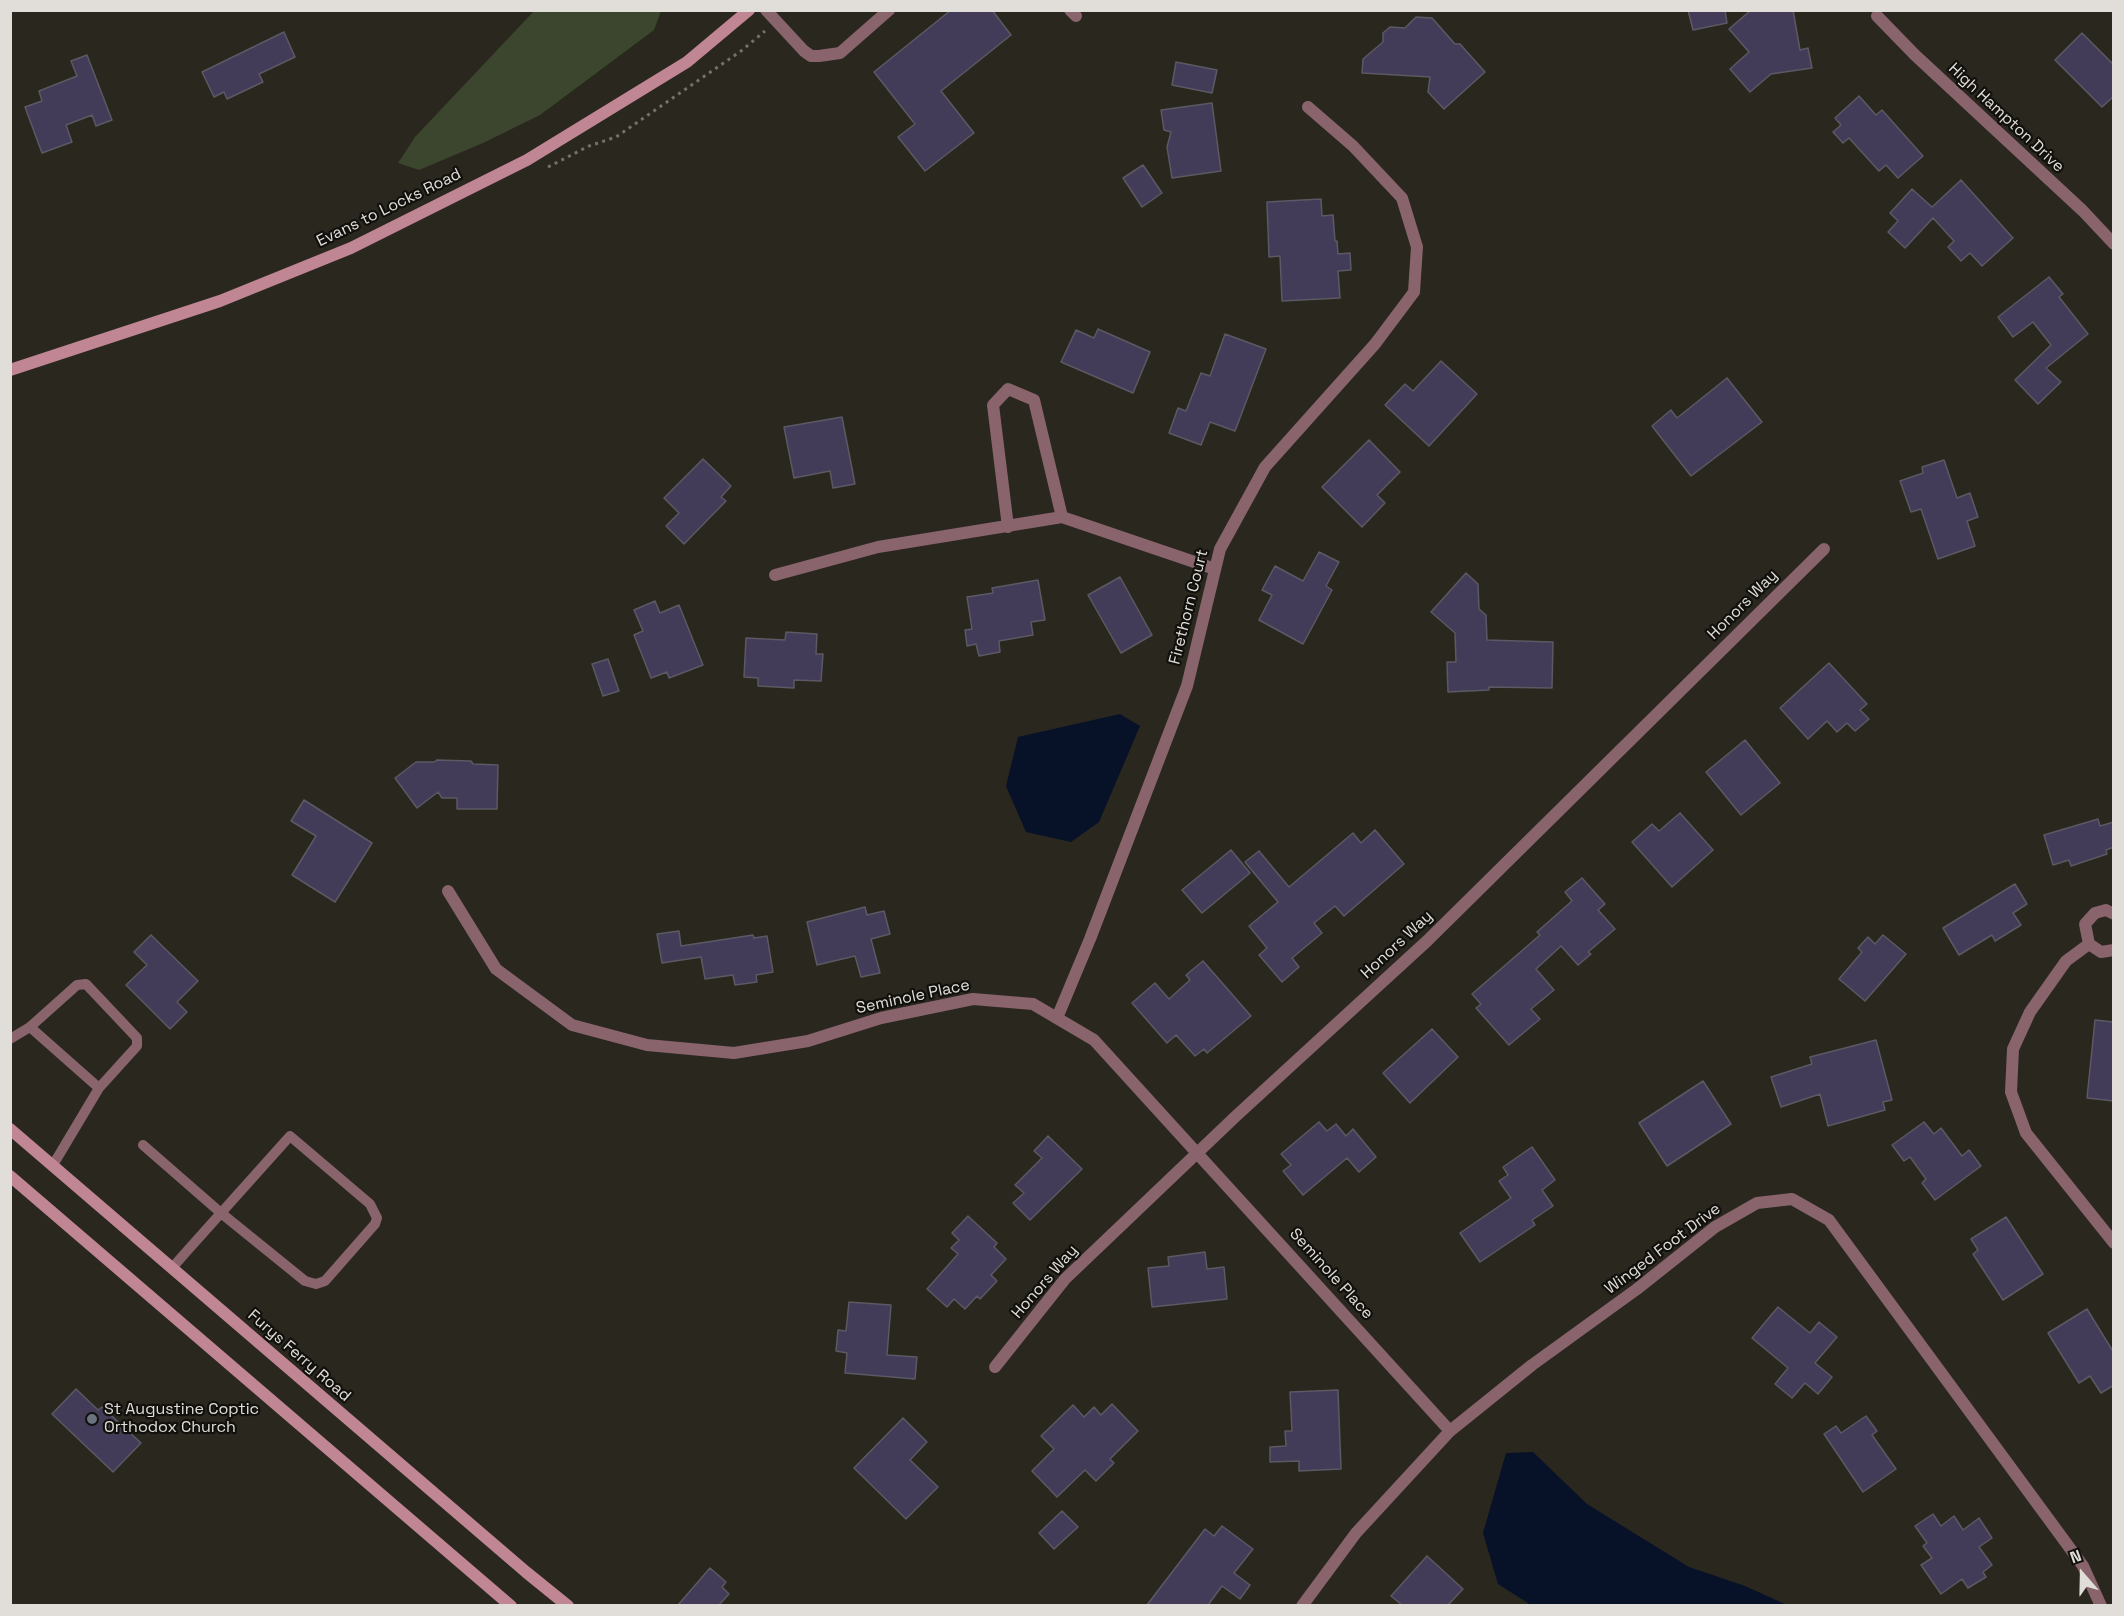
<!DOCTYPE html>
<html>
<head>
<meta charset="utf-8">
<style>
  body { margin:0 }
  #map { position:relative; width:2124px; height:1616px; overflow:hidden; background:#2a271e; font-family:"Space Grotesk",sans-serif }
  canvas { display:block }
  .frame { position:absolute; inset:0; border:12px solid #e1ded9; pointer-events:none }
  .north { position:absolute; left:2052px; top:1544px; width:60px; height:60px; -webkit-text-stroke:4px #11100c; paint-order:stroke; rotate:340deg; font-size:16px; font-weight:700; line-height:24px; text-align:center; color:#e1ded9 }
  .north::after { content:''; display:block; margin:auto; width:21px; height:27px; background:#e1ded9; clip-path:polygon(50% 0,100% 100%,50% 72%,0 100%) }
</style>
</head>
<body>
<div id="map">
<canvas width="2124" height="1616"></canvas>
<div class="frame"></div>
<div class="north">N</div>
</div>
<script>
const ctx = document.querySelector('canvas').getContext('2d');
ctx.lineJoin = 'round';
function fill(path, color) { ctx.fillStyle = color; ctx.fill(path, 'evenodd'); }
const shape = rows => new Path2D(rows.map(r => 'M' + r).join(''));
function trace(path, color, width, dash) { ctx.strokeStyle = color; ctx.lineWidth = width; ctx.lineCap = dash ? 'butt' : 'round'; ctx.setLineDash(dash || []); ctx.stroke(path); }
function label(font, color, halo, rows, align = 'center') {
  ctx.font = font + ' "Space Grotesk",sans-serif'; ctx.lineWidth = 4.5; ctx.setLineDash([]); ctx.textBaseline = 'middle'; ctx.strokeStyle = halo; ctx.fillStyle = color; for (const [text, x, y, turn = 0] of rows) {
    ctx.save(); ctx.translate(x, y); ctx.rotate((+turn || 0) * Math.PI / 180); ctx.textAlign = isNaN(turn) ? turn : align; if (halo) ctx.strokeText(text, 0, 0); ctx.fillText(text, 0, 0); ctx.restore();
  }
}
fill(shape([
  [534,11,661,11,654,30,540,115,483,143,419,170,398,163,415,137]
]), '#3c462e');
fill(shape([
  [1120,714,1140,726,1099,822,1071,842,1026,832,1006,786,1018,737],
  [1533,1452,1587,1504,1689,1567,1745,1586,1787,1605,1531,1605,1498,1584,1483,1533,1506,1453]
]), '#071128');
const building = shape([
  [951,10,992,10,1011,35,941,91,974,133,925,171,898,137,915,124,874,72,951,10],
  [1688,10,1725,10,1727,23,1693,30,1688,10],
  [1751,10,1793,10,1800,50,1808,48,1812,68,1771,74,1750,92,1730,69,1749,52,1729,29,1751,10],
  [1416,17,1432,18,1455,44,1460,44,1485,72,1444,109,1428,92,1430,77,1362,73,1363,59,1383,42,1383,33,1390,27,1405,28,1416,17],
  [284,32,295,57,259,74,263,82,227,99,224,92,214,97,202,72,284,32],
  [2082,33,2114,65,2114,96,2102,107,2055,60,2082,33],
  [87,55,112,120,96,126,92,115,66,125,72,142,42,153,25,107,42,101,39,91,77,76,71,61,87,55],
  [1176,62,1217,70,1212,93,1172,85,1176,62],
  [1859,96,1876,115,1882,110,1923,156,1898,178,1886,165,1879,171,1849,138,1843,143,1833,132,1841,125,1835,118,1859,96],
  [1212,103,1221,171,1172,178,1167,147,1171,132,1164,130,1161,110,1212,103],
  [1143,165,1162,193,1142,207,1123,178,1143,165],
  [1961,180,2013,238,1982,266,1970,253,1961,261,1948,247,1954,241,1933,218,1905,248,1888,232,1898,221,1890,213,1912,189,1932,207,1961,180],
  [1321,199,1322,216,1333,215,1335,241,1337,241,1338,254,1350,253,1351,270,1338,271,1340,298,1282,301,1280,256,1269,257,1267,202,1321,199],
  [2049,277,2063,294,2059,297,2088,334,2046,368,2061,382,2038,404,2015,380,2051,345,2033,322,2013,337,1998,317,2049,277],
  [1098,329,1150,352,1133,393,1061,362,1076,330,1094,338,1098,329],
  [1225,334,1266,349,1235,431,1210,422,1201,445,1169,433,1178,408,1186,411,1201,373,1210,376,1225,334],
  [1441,361,1477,394,1429,446,1385,405,1405,384,1413,391,1441,361],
  [1727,378,1762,422,1691,476,1652,426,1671,410,1677,418,1727,378],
  [842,417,855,484,833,488,830,471,794,478,784,427,842,417],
  [1369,440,1400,472,1377,495,1385,503,1362,527,1322,487,1369,440],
  [703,459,731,486,721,497,726,501,684,544,666,526,679,513,664,498,703,459],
  [1944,460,1957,498,1970,493,1978,517,1967,521,1975,546,1938,559,1921,509,1911,512,1900,481,1923,473,1922,467,1944,460],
  [1319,552,1339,562,1326,586,1332,590,1303,644,1259,620,1272,595,1262,590,1275,566,1303,581,1319,552],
  [1466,573,1478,584,1479,609,1486,615,1487,640,1553,642,1552,688,1489,687,1489,690,1448,692,1447,662,1456,662,1455,633,1431,612,1466,573],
  [1120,577,1152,635,1121,653,1088,595,1120,577],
  [1038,580,1045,620,1031,622,1033,635,999,641,1000,652,979,656,976,644,967,646,965,630,972,629,967,597,993,593,992,588,1038,580],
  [655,601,660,613,679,605,703,665,669,678,667,672,651,678,634,635,643,631,634,610,655,601],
  [786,632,817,634,816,654,823,654,821,681,794,680,794,688,758,686,758,678,744,677,746,638,785,640,786,632],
  [608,659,619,691,603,696,592,664,608,659],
  [1829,663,1867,704,1860,710,1869,719,1855,731,1847,723,1837,732,1827,721,1808,739,1780,708,1829,663],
  [1745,740,1780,783,1741,815,1706,772,1745,740],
  [437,760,471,761,473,764,498,765,497,809,457,809,457,798,442,798,438,792,417,808,395,778,416,762,434,762,437,760],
  [304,800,372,843,335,902,292,875,316,836,291,821,304,800],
  [1680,813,1713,850,1672,887,1632,842,1652,824,1659,831,1680,813],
  [2098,819,2100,826,2114,822,2114,847,2106,850,2107,854,2071,866,2069,860,2053,865,2044,835,2098,819],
  [1375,830,1404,864,1344,916,1335,906,1314,923,1322,933,1292,958,1299,967,1282,982,1259,955,1267,948,1249,926,1278,902,1245,862,1259,851,1289,887,1353,833,1361,843,1375,830],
  [1231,850,1250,873,1202,913,1182,890,1231,850],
  [1582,878,1605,904,1598,910,1615,929,1588,952,1591,954,1578,965,1561,946,1536,969,1554,990,1531,1009,1540,1019,1509,1045,1476,1008,1481,1004,1472,994,1540,935,1537,932,1572,901,1565,892,1582,878],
  [2015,884,2027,904,2013,913,2021,925,1995,941,1992,935,1959,955,1943,928,2015,884],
  [865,907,867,915,884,911,890,934,871,939,880,973,861,977,855,956,817,965,807,922,865,907],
  [679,931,681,946,753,935,754,938,767,936,773,972,756,975,757,982,735,985,733,975,705,979,701,957,662,963,657,934,679,931],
  [151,935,198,981,177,1002,187,1012,170,1029,126,985,147,965,134,952,151,935],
  [1883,935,1906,954,1865,1001,1839,979,1862,952,1858,948,1868,937,1875,944,1883,935],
  [1203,961,1251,1016,1207,1053,1204,1049,1195,1056,1176,1035,1167,1043,1132,1003,1155,983,1169,999,1190,980,1186,975,1203,961],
  [2095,1020,2114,1022,2114,1101,2087,1098,2095,1020],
  [1432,1029,1458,1057,1410,1103,1383,1073,1432,1029],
  [1876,1040,1892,1100,1883,1102,1885,1110,1828,1126,1820,1094,1781,1107,1771,1077,1812,1064,1810,1057,1876,1040],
  [1703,1081,1731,1124,1667,1166,1639,1123,1703,1081],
  [1319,1122,1327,1131,1336,1124,1346,1136,1353,1129,1376,1157,1359,1172,1347,1158,1303,1195,1283,1171,1291,1165,1281,1154,1319,1122],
  [1924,1122,1934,1134,1941,1128,1962,1156,1969,1150,1981,1166,1935,1200,1922,1183,1926,1179,1910,1157,1904,1161,1892,1145,1924,1122],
  [1048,1136,1082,1169,1030,1220,1013,1203,1024,1193,1015,1185,1042,1158,1034,1151,1048,1136],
  [1532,1147,1555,1180,1542,1190,1553,1206,1532,1220,1535,1225,1480,1262,1460,1233,1511,1198,1499,1181,1508,1175,1503,1167,1532,1147],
  [968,1216,997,1243,994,1247,1006,1259,991,1275,997,1281,980,1299,977,1296,965,1309,954,1299,947,1307,927,1289,958,1254,951,1248,959,1240,952,1233,968,1216],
  [2006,1217,2043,1274,2003,1300,1973,1254,1978,1250,1971,1239,2006,1217],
  [1205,1252,1207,1269,1224,1267,1227,1299,1152,1307,1148,1268,1169,1266,1168,1257,1205,1252],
  [849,1302,891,1305,887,1355,917,1357,915,1379,845,1373,847,1353,836,1351,838,1330,846,1331,849,1302],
  [1778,1307,1810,1333,1819,1322,1837,1337,1815,1363,1832,1377,1818,1394,1805,1383,1792,1398,1775,1384,1788,1368,1752,1338,1778,1307],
  [2087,1309,2114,1353,2114,1385,2101,1393,2090,1376,2079,1383,2048,1333,2087,1309],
  [76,1389,98,1410,102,1407,141,1443,113,1472,52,1414,76,1389],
  [1338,1390,1341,1469,1299,1471,1299,1461,1270,1462,1270,1447,1286,1446,1285,1431,1292,1431,1290,1392,1338,1390],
  [1112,1404,1138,1431,1110,1459,1114,1463,1096,1481,1085,1470,1057,1497,1032,1471,1054,1449,1041,1436,1073,1405,1084,1417,1094,1407,1101,1415,1112,1404],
  [1866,1416,1877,1431,1872,1435,1896,1469,1863,1492,1824,1434,1836,1426,1841,1433,1866,1416],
  [903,1418,927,1442,910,1460,938,1487,906,1519,854,1468,903,1418],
  [1062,1511,1078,1527,1054,1549,1039,1533,1062,1511],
  [1933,1514,1941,1526,1954,1516,1963,1530,1979,1518,1992,1538,1979,1547,1992,1565,1983,1572,1986,1577,1968,1588,1962,1579,1941,1594,1921,1565,1932,1558,1923,1546,1927,1543,1915,1526,1933,1514],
  [1222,1526,1253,1549,1234,1573,1250,1585,1240,1599,1222,1586,1208,1605,1147,1605,1205,1529,1214,1536,1222,1526],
  [1427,1556,1463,1589,1448,1605,1402,1605,1391,1596,1427,1556],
  [710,1568,726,1582,722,1587,729,1594,719,1605,678,1605,710,1568]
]);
fill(building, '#433c59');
trace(building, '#5b5963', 1.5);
trace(shape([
  [548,167,589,146,616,137,741,51,765,31]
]), '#74716a', 3, [3, 4.5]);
trace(shape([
  [30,1027,99,1088],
  [10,1039,30,1027,77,985,86,984,137,1038,137,1046,99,1088,53,1165],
  [143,1145,221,1213,305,1281,316,1284,325,1281,375,1224,377,1218,370,1204,290,1136,221,1213,187,1251,172,1268]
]), '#89646d', 10);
trace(shape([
  [766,10,804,51,811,56,819,56,840,53,889,10],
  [1070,10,1076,16],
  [1877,16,1915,55,2083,211,2114,244],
  [1008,527,993,405,1008,389,1034,400,1062,517],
  [775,575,878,547,1062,517,1215,569],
  [448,891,496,969,572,1025,647,1045,734,1053,808,1041,881,1018,973,999,1033,1004,1094,1040,1450,1431],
  [2114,914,2106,910,2095,913,2085,924,2089,944,2101,952,2114,950],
  [2089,944,2066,961,2030,1012,2013,1049,2011,1092,2026,1133,2114,1243],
  [1057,1018,1090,939,1187,686,1220,549,1265,467,1375,344,1414,292,1417,247,1402,198,1353,146,1308,107],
  [995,1367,1065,1279,1236,1116,1427,941,1824,549],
  [1302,1606,1356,1533,1450,1431,1532,1365,1637,1289,1715,1227,1757,1203,1792,1199,1829,1220,2083,1566,2101,1606]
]), '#89646d', 12);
trace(shape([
  [10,370,220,301,351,248,527,160,687,62,749,10],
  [10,1129,526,1572,568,1606],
  [10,1176,511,1606]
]), '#c18694', 12);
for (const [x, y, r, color] of [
  [92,1419,6,"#6b7280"]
]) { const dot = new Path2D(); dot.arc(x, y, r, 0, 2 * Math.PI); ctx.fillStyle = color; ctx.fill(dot); trace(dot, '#11100c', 2); }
label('16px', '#e1ded9', '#11100c', [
  ["High Hampton Drive",2006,118,43],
  ["Evans to Locks Road",389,208,-26],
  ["Honors Way",1743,605,-45],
  ["Firethorn Court",1189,607,-76],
  ["Honors Way",1397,945,-43],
  ["Seminole Place",913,997,-12],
  ["Winged Foot Drive",1663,1249,-37],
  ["Seminole Place",1331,1274,48],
  ["Honors Way",1045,1282,-49],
  ["Furys Ferry Road",299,1356,41]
]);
label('16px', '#e1ded9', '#11100c', [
  ["St Augustine Coptic",104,1410],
  ["Orthodox Church",104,1428]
], 'left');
</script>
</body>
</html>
